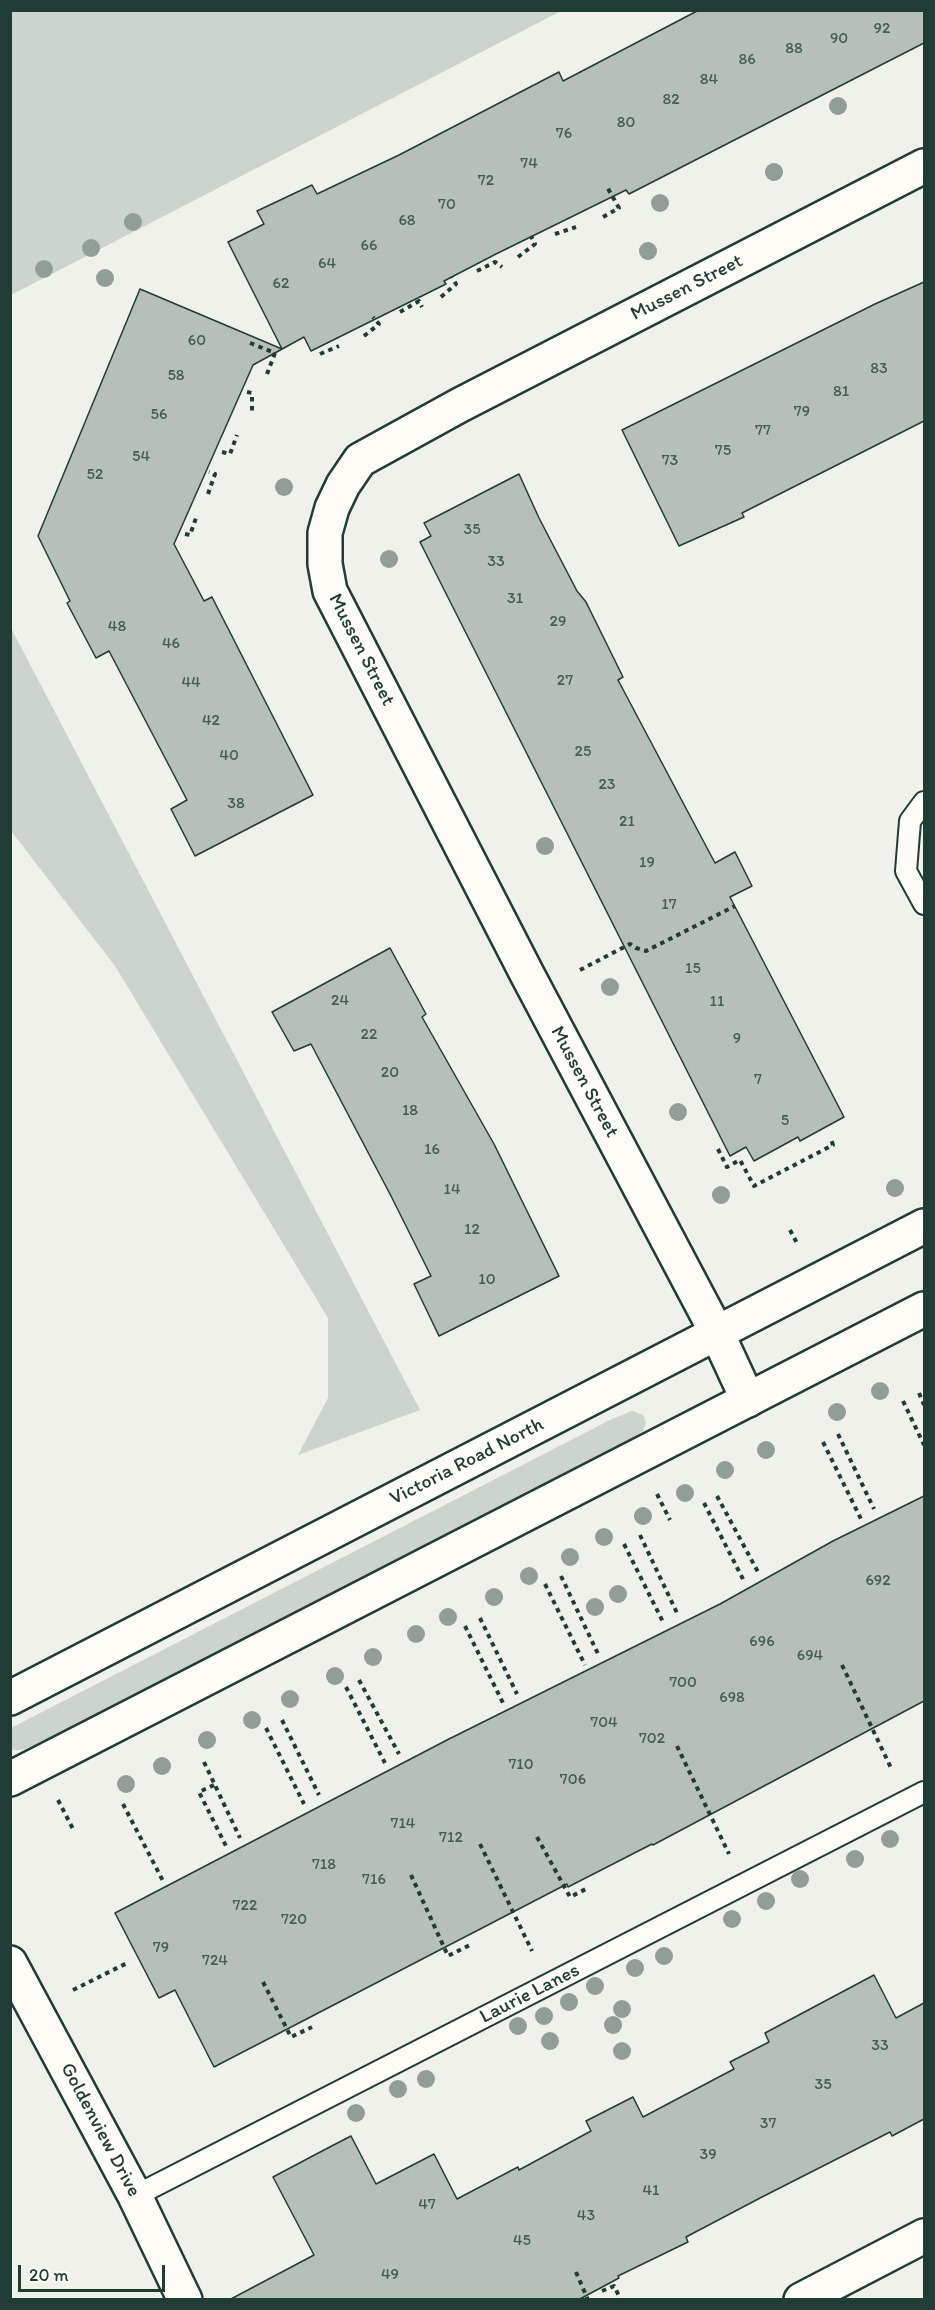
<!DOCTYPE html>
<html>
<head>
<meta charset="utf-8">
<style>
  body { margin:0 }
  #map { position:relative; width:935px; height:2310px; overflow:hidden; background:#f0f1eb; font-family:Itim,sans-serif }
  canvas { display:block }
  .frame { position:absolute; inset:0; border:12px solid #1f3d34; pointer-events:none }
  .scale { position:absolute; left:18px; top:2265px; width:147px; height:27px; box-sizing:border-box; border:3px solid #1f3d34; border-top:0; padding-left:8px; font-size:18px; line-height:21px; white-space:nowrap; color:#1f3d34; -webkit-text-stroke:4px #fdfcf7; paint-order:stroke }
</style>
</head>
<body>
<div id="map">
<canvas width="935" height="2310"></canvas>
<div class="frame"></div>
<div class="scale">20 m</div>
</div>
<script>
const ctx = document.querySelector('canvas').getContext('2d');
ctx.lineJoin = 'round';
function fill(path, color) { ctx.fillStyle = color; ctx.fill(path, 'evenodd'); }
const shape = rows => new Path2D(rows.map(r => 'M' + r).join(''));
function trace(path, color, width, dash) { ctx.strokeStyle = color; ctx.lineWidth = width; ctx.lineCap = dash ? 'butt' : 'round'; ctx.setLineDash(dash || []); ctx.stroke(path); }
function label(font, color, halo, rows, align = 'center') {
  ctx.font = font + ' Itim,sans-serif'; ctx.lineWidth = 5; ctx.setLineDash([]); ctx.textBaseline = 'middle'; ctx.strokeStyle = halo; ctx.fillStyle = color; for (const [text, x, y, turn = 0] of rows) {
    ctx.save(); ctx.translate(x, y); ctx.rotate((+turn || 0) * Math.PI / 180); ctx.textAlign = isNaN(turn) ? turn : align; if (halo) ctx.strokeText(text, 0, 0); ctx.fillText(text, 0, 0); ctx.restore();
  }
}
fill(shape([
  [11,10,561,10,561,11,11,295],
  [10,628,11,628,420,1410,298,1455,328,1398,328,1318,115,966,11,831],
  [632,1411,643,1415,646,1423,643,1431,636,1436,38,1744,22,1750,11,1750,11,1728,610,1420]
]), '#cdd3cd');
const building = shape([
  [699,10,924,10,924,43,629,194,626,190,496,254,444,281,446,284,311,351,304,337,253,365,174,544,204,601,212,597,313,795,195,856,171,809,187,800,109,651,96,658,67,603,70,601,38,536,140,289,282,349,228,242,264,224,257,211,312,185,317,194,399,155,559,72,563,81,699,10],
  [924,282,924,421,742,513,744,517,679,546,622,430,875,304,924,282],
  [519,474,539,518,577,591,586,602,623,677,618,680,715,863,735,852,752,886,730,897,731,899,844,1117,800,1141,798,1137,754,1161,746,1147,730,1156,420,542,431,536,424,523,519,474],
  [390,948,426,1014,422,1017,494,1144,559,1276,439,1336,414,1284,431,1276,391,1196,311,1044,294,1051,272,1012,390,948],
  [924,1496,924,1701,653,1845,652,1844,568,1887,567,1884,214,2067,175,1990,159,1998,115,1913,447,1740,720,1604,833,1541,924,1496],
  [874,1975,896,2018,924,2003,924,2119,892,2136,890,2132,762,2197,686,2237,688,2242,618,2276,619,2278,578,2300,229,2300,314,2255,273,2177,324,2150,351,2136,376,2184,434,2154,457,2199,518,2167,519,2170,591,2131,586,2121,633,2097,643,2117,734,2069,730,2062,769,2042,765,2033,874,1975]
]);
fill(building, '#b6bfb8');
trace(building, '#1f3d34', 1.5);
const service = shape([
  [924,802,910,821,906,871,924,904],
  [135,2196,924,1792]
]);
const minor = shape([
  [748,1400,717,1333,527,974,330,591,325,564,325,533,332,508,343,485,360,460,460,405,924,166],
  [10,1963,135,2196,185,2300],
  [801,2300,924,2236]
]);
const secondary = shape([
  [10,1698,924,1226],
  [10,1779,924,1309]
]);
trace(service, '#1f3d34', 24);
trace(minor, '#1f3d34', 38);
trace(secondary, '#1f3d34', 38);
trace(shape([
  [603,217,619,208,606,185],
  [555,234,576,227],
  [518,257,535,244,531,236],
  [477,271,495,262,502,267],
  [441,297,456,284,452,277],
  [400,312,419,301,422,307],
  [364,336,379,324,373,317],
  [250,343,275,353,267,374],
  [320,354,339,346],
  [247,392,252,393,252,412],
  [222,452,230,454,237,435],
  [208,494,215,474,209,472],
  [185,534,190,535,196,518],
  [580,970,630,944,636,948,646,951,735,906],
  [718,1149,727,1167,740,1160,754,1186,833,1145,831,1139],
  [790,1230,798,1245],
  [919,1393,924,1405],
  [903,1401,924,1445],
  [838,1434,874,1509],
  [823,1442,861,1519],
  [657,1494,670,1520],
  [717,1496,758,1572],
  [704,1503,744,1581],
  [640,1535,677,1613],
  [624,1544,663,1622],
  [561,1576,599,1656],
  [545,1584,585,1665],
  [480,1618,517,1694],
  [465,1626,503,1703],
  [842,1665,892,1770],
  [359,1680,399,1754],
  [346,1687,385,1763],
  [282,1720,319,1795],
  [266,1728,304,1804],
  [677,1746,729,1854],
  [204,1762,240,1838],
  [214,1785,199,1792,226,1846],
  [58,1800,73,1829],
  [123,1804,163,1881],
  [537,1837,570,1897,586,1889],
  [480,1844,532,1951],
  [411,1875,448,1956,470,1945],
  [263,1982,291,2037,312,2027],
  [73,1990,129,1962],
  [576,2272,588,2300],
  [602,2291,614,2286,621,2300]
]), '#1f3d34', 4, [4.5, 4.5]);
trace(service, '#fdfcf7', 20);
trace(minor, '#fdfcf7', 33);
trace(secondary, '#fdfcf7', 33);
ctx.fillStyle = '#909e97';
for (const [x, y] of [
  [838,106],
  [774,172],
  [660,203],
  [133,222],
  [91,248],
  [648,251],
  [44,269],
  [105,278],
  [284,487],
  [389,559],
  [545,846],
  [610,987],
  [678,1112],
  [895,1188],
  [721,1195],
  [880,1391],
  [837,1412],
  [766,1450],
  [725,1470],
  [685,1493],
  [643,1516],
  [604,1537],
  [570,1557],
  [529,1576],
  [618,1594],
  [494,1597],
  [595,1607],
  [448,1617],
  [416,1634],
  [373,1657],
  [335,1676],
  [290,1699],
  [252,1720],
  [207,1740],
  [162,1766],
  [126,1784],
  [890,1839],
  [855,1859],
  [800,1879],
  [766,1901],
  [732,1919],
  [664,1956],
  [635,1968],
  [595,1986],
  [569,2002],
  [622,2009],
  [544,2016],
  [613,2025],
  [518,2026],
  [550,2041],
  [622,2051],
  [426,2079],
  [398,2089],
  [356,2113]
]) { ctx.beginPath(); ctx.arc(x, y, 9, 0, 2 * Math.PI); ctx.fill(); }
label('16px', '#455e55', null, [
  ["92",882,29],
  ["90",839,39],
  ["88",794,49],
  ["86",747,60],
  ["84",709,80],
  ["82",671,100],
  ["80",626,123],
  ["76",564,134],
  ["74",529,164],
  ["72",486,181],
  ["70",447,205],
  ["68",407,221],
  ["66",369,246],
  ["64",327,264],
  ["62",281,284],
  ["60",197,341],
  ["83",879,369],
  ["58",176,376],
  ["81",841,392],
  ["79",802,412],
  ["56",159,415],
  ["77",763,431],
  ["75",723,451],
  ["54",141,457],
  ["73",670,461],
  ["52",95,475],
  ["35",472,530],
  ["33",496,562],
  ["31",515,599],
  ["29",558,622],
  ["48",117,627],
  ["46",171,644],
  ["27",565,681],
  ["44",191,683],
  ["42",211,721],
  ["25",583,752],
  ["40",229,756],
  ["23",607,785],
  ["38",236,804],
  ["21",627,822],
  ["19",647,863],
  ["17",669,905],
  ["15",693,969],
  ["24",340,1001],
  ["11",717,1002],
  ["22",369,1035],
  ["9",737,1039],
  ["20",390,1073],
  ["7",758,1080],
  ["18",410,1111],
  ["5",785,1121],
  ["16",432,1150],
  ["14",452,1190],
  ["12",472,1230],
  ["10",487,1280],
  ["692",878,1581],
  ["696",762,1642],
  ["694",810,1656],
  ["700",683,1683],
  ["698",732,1698],
  ["704",604,1723],
  ["702",652,1739],
  ["710",521,1765],
  ["706",573,1780],
  ["714",403,1824],
  ["712",451,1838],
  ["718",324,1865],
  ["716",374,1880],
  ["722",245,1906],
  ["720",294,1920],
  ["79",161,1948],
  ["724",215,1961],
  ["33",880,2046],
  ["35",823,2085],
  ["37",768,2124],
  ["39",708,2155],
  ["41",651,2191],
  ["47",427,2205],
  ["43",586,2216],
  ["45",522,2241],
  ["49",390,2275]
]);
label('20px', '#1f3d34', '#fdfcf7', [
  ["Mussen Street",687,288,-27],
  ["Mussen Street",361,650,63],
  ["Mussen Street",584,1082,62],
  ["Victoria Road North",467,1462,-27],
  ["Laurie Lanes",530,1994,-27],
  ["Goldenview Drive",100,2130,62]
]);
</script>
</body>
</html>
